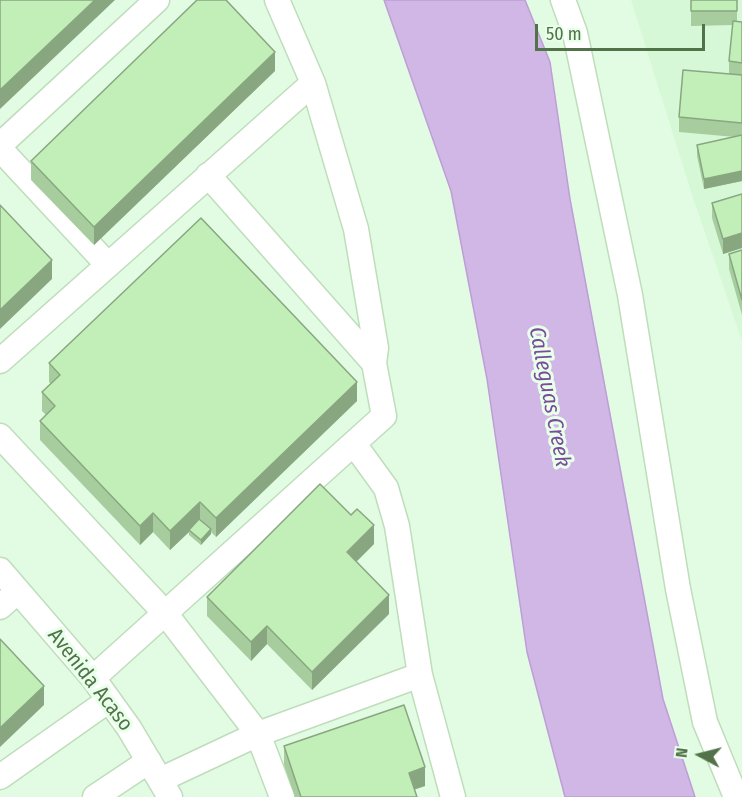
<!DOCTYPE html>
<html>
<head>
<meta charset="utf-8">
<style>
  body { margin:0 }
  #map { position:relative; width:742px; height:797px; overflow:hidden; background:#e2fce3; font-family:"Fira Sans Condensed",sans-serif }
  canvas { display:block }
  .north { position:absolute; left:670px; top:725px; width:60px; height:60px; -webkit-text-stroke:4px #e8ffe9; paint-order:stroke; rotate:277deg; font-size:16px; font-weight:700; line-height:24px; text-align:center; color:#527349 }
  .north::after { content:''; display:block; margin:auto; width:21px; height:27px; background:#527349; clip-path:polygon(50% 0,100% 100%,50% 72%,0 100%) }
  .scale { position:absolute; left:535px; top:24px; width:170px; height:27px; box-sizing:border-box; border:3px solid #527349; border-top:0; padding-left:8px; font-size:18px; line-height:21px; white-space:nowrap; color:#527349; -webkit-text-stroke:4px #e8ffe9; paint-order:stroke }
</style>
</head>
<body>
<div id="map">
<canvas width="742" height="797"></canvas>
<div class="north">N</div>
<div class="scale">50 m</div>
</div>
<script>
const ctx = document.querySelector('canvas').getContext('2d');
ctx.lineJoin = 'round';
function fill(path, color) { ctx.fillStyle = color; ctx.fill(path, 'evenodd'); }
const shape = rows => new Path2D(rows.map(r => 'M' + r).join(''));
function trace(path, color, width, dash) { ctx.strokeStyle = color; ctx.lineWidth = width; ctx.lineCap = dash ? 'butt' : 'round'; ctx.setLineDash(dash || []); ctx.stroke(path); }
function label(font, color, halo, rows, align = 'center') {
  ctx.font = font + ' "Fira Sans Condensed",sans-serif'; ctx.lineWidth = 6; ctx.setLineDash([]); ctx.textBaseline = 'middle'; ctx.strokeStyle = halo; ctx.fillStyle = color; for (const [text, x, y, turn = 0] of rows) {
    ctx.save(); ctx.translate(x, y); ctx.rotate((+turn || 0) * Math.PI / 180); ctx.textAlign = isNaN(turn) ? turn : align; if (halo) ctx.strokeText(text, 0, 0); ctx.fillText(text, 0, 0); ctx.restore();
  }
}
fill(shape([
  [631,0,742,0,742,341,692,195]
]), '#d7f8d7');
const water = shape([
  [384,0,525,0,550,62,570,199,663,699,695,797,565,797,527,652,487,379,451,191,384,0]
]);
fill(water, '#d1b7e5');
trace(water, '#be9ed6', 1.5);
const minor = shape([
  [563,0,575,33,630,295,678,589,705,722,736,797],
  [313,83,356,229,376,348,374,363],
  [0,145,157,0],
  [0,149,108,265],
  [0,361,313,83,277,0],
  [0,436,165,613,258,734,282,797],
  [354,444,386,488,397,526,420,675,453,797],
  [0,570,93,678,129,728,170,797],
  [0,607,18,591],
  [93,678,384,416,374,363,208,175],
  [0,777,109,700],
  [160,780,258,734,420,675],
  [95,797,149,761]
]);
trace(minor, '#bfddbb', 27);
trace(minor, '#fff', 24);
fill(shape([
  [691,0,737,0,737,22,742,22,742,181,704,189,697,156,697,145,735,137,679,132,679,117,729,74,729,61,733,25,691,26],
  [275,71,94,245,31,180,31,161],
  [742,194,742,248,723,254,712,218,712,203],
  [742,250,742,315,729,269,729,254],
  [49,363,357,401,216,537,211,532,211,534,201,545,189,535,189,532,170,550,153,532,140,545,40,440,40,421,46,415,42,411,42,392,51,384,49,382],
  [374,544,356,562,389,614,312,690,267,644,251,661,207,616,207,597],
  [284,746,425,786,414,790,417,797,295,797,284,765]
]), '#a7cd9e');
fill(shape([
  [95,0,115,0,0,109,0,90],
  [275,52,275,71,94,245,94,227],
  [742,171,742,181,704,189,704,179],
  [742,233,742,248,723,254,723,239],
  [52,260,52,279,0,329,0,310],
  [357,382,357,401,216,537,216,518],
  [200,502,200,521,189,530,189,532,170,550,170,531],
  [153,513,153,532,140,545,140,526],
  [374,525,374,544,347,571,347,552],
  [211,529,211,534,201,545,201,540],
  [389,595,389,614,312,690,312,672],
  [267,626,267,644,251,661,251,642],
  [44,686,44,705,0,747,0,728],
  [425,767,425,786,409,791,409,773]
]), '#88a781');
const building = shape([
  [0,0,95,0,0,90,0,0],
  [197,0,226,0,275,52,94,227,31,161,197,0],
  [691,0,737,0,737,11,691,11,691,0],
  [733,21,742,22,742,63,729,61,733,21],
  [683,70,742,75,742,123,679,117,683,70],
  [742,135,742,171,704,179,697,145,742,135],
  [742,194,742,233,723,239,712,203,742,194],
  [0,205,52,260,0,310,0,205],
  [201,218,357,382,216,518,200,502,170,531,153,513,140,526,40,421,55,406,42,392,60,375,49,363,201,218],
  [742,250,742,300,729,254,742,250],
  [320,484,351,515,357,509,374,525,347,552,389,595,312,672,267,626,251,642,207,597,320,484],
  [199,519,211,529,201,540,189,530,199,519],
  [0,639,44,686,0,728,0,639],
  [404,705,425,767,409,773,417,797,301,797,284,746,404,705]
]);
fill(building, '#c2eeb8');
trace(building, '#88a781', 1.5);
label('21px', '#527349', '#e8ffe9', [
  ["Avenida Acaso",90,680,52]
]);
label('italic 22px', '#7a4c9b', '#e8ffe9', [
  ["Calleguas Creek",549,397,79]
]);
</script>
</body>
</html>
